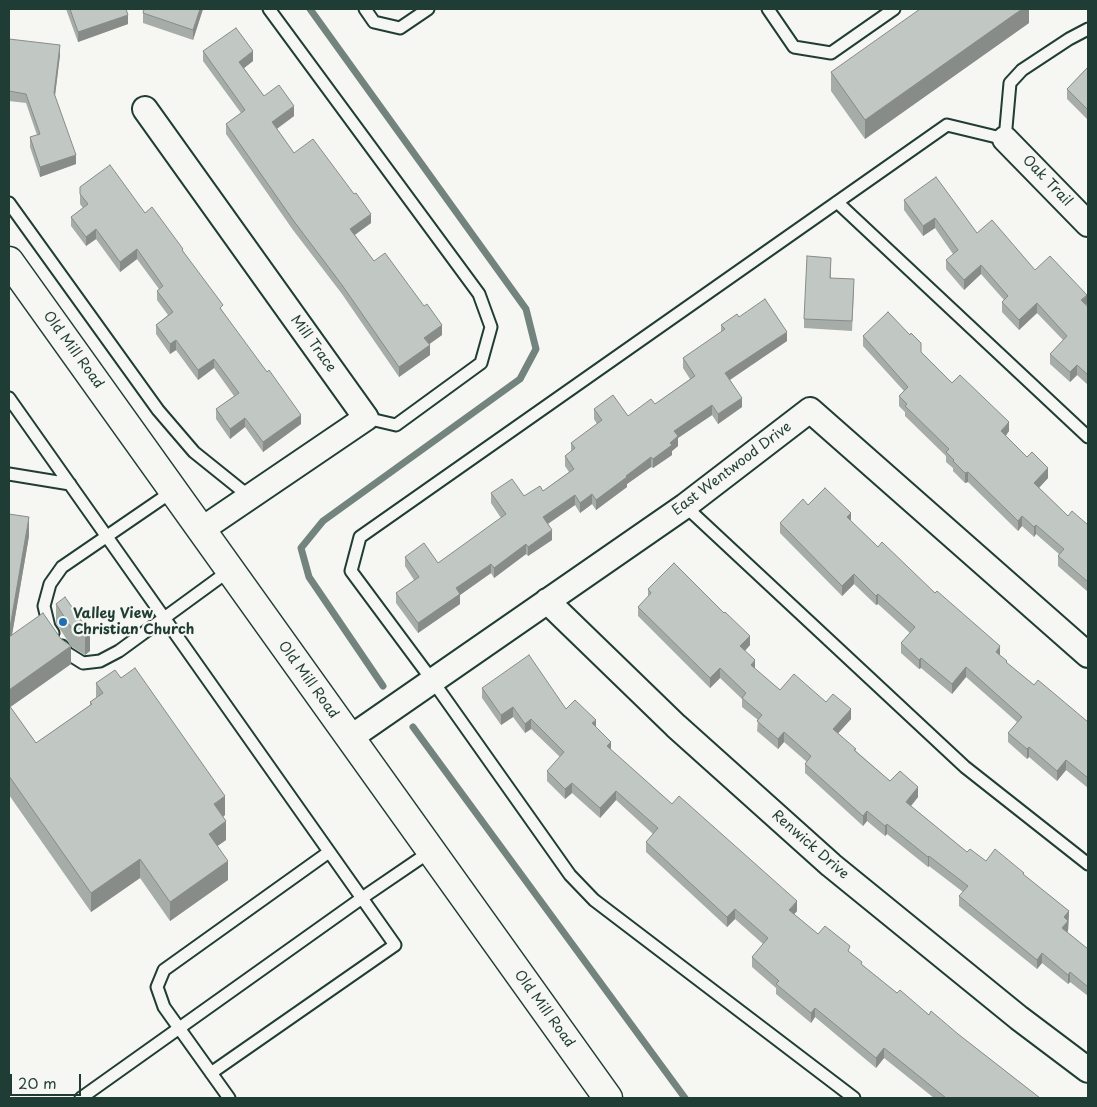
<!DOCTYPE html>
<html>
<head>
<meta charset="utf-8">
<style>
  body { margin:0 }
  #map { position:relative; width:1097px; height:1107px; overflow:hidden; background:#f6f6f2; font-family:"Playpen Sans",sans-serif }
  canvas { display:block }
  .frame { position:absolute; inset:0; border:10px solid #1f3d34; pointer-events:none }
  .scale { position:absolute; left:10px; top:1074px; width:71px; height:22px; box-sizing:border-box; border:2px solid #1f3d34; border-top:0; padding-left:6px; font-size:15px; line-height:18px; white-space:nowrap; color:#1f3d34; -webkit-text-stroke:4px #f6f6f2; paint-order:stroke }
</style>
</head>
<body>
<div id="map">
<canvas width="1097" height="1107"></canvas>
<div class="frame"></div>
<div class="scale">20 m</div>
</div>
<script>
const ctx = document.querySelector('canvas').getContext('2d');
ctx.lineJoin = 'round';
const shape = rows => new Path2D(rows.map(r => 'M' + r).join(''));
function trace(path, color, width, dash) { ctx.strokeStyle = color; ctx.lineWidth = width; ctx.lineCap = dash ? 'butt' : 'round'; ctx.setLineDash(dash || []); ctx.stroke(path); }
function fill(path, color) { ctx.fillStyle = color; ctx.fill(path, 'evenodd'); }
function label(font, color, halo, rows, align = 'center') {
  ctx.font = font + ' "Playpen Sans",sans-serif'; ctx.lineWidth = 4.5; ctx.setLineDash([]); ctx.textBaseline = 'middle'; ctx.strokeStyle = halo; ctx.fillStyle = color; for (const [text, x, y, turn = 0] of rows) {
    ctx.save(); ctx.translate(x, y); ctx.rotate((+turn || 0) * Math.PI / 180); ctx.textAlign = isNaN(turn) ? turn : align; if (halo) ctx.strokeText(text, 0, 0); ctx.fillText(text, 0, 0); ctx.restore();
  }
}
trace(shape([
  [310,9,526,309,536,349,520,379,323,521,301,548,309,577,383,686],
  [413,727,685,1098]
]), '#72847d', 7);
const lane = shape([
  [269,9,479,294,491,327,481,363,396,425,366,418],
  [365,9,374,22,400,28,428,9],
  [768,9,794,47,831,53,894,9],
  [837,202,1088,437],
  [9,203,158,410,194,452,250,497],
  [9,398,395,945,211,1073],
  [9,474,70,484],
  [685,506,965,767,1088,864],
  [53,633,49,627,44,606,50,584,62,567,173,491],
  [62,646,67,653,83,663,100,661,119,651,230,570],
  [81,1098,362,898,431,851],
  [229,1098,164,1007,157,987,164,970,329,852],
  [854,1098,594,900,570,875,432,680,351,571,360,537,947,125,1005,139,1010,83,1022,70,1069,39,1088,29]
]);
const street = shape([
  [145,109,366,418,201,530],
  [1005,139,1088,224],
  [547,601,676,726,831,865,1019,1018,1088,1070],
  [350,738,685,506,810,410,1088,655]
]);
const secondary = shape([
  [9,261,608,1098]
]);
trace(lane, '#1f3d34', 15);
trace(street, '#1f3d34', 28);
trace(secondary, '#1f3d34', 31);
trace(lane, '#f6f6f2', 11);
trace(street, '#f6f6f2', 24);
trace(secondary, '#f6f6f2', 28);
fill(shape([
  [66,9,126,9,128,24,78,42],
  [203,9,193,40,143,23,143,13],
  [1029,9,1029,23,865,139,831,91,831,72],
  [9,39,60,55,55,96,76,164,40,177,30,147,30,137,37,135,26,103,9,101],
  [203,51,253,61,244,68,264,96,294,116,277,129,294,153,371,223,355,235,374,261,442,335,429,344,430,355,399,377,342,294,293,230,226,134,226,124,241,113,203,61],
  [1088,67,1088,120,1067,99,1067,89],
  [80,187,145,213,183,251,223,312,301,424,263,452,245,427,230,439,216,419,216,409,234,396,214,368,198,380,176,350,170,354,156,334,156,325,168,315,157,300,157,291,159,289,137,259,120,272,96,239,86,246,71,226,71,217,83,208,80,204],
  [904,200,977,233,1087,304,1086,305,1088,307,1088,385,1077,375,1070,382,1050,364,1050,354,1063,340,1037,313,1019,330,1002,312,1002,302,1004,300,981,274,964,290,946,269,946,260,953,254,935,228,923,236,904,210],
  [831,268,831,278,854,289,852,331,804,328,804,319],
  [739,317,787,341,730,380,742,407,718,424,712,415,678,438,678,446,672,451,672,455,653,468,651,467,627,484,627,487,596,510,592,504,580,513,575,505,548,524,552,540,528,556,526,554,494,578,491,573,460,595,460,604,418,633,396,603,396,593,414,580,405,566,405,557,438,563,501,518,491,503,491,493,524,496,543,491,569,472,565,466,565,456,571,451,571,443,597,424,594,419,594,409,628,416,655,404,690,379,683,368,683,358,721,332,721,325],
  [863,336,921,352,952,383,1009,431,1006,436,1048,478,1039,488,1068,516,1088,525,1088,592,1058,566,1058,556,1059,554,1036,534,1034,537,1022,526,1018,531,968,482,965,483,953,471,953,468,946,462,946,456,905,416,905,412,899,406,899,396,904,391,863,346],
  [808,505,851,521,878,547,1000,656,1007,663,1034,685,1088,722,1088,788,1066,770,1057,781,1029,757,1027,759,1008,742,1008,733,1017,722,966,677,952,694,921,668,919,669,901,653,901,643,910,633,878,604,876,605,854,584,842,596,780,533,780,523],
  [9,514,29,536,12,635,61,639,71,646,56,623,56,604,90,633,90,651,85,655,72,647,71,646,71,664,10,707,36,743,90,705,90,702,96,698,96,683,121,678,225,815,223,817,226,840,217,846,228,880,170,921,140,878,91,912,9,795],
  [648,589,750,645,745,651,755,669,780,690,826,702,851,719,838,733,856,751,890,781,918,797,911,806,967,852,986,861,1024,875,1069,911,1068,931,1067,932,1088,949,1088,996,1070,982,1068,984,1042,963,1037,969,959,906,959,896,963,892,929,866,928,867,887,834,885,836,867,821,863,826,805,773,805,764,807,762,784,742,778,749,757,731,758,720,742,707,742,699,720,678,710,688,638,616,638,607,648,597],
  [482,688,566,709,596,727,611,750,672,804,797,911,794,914,818,934,850,952,862,965,897,993,958,1034,1040,1098,934,1098,884,1058,876,1068,815,1017,811,1023,776,994,776,988,752,967,752,957,763,944,735,919,727,927,646,852,646,842,653,834,616,800,600,818,572,793,565,799,547,781,547,771,560,757,531,729,525,733,513,717,501,725,482,698]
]), '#a6aca8');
fill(shape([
  [200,9,203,9,193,40,193,30],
  [1022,9,1029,9,1029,23,865,139,865,120],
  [128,15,128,24,78,42,78,32],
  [60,45,60,55,54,103,54,93],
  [253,51,253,61,239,72,239,62],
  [294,106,294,116,272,132,272,122],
  [76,155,76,164,40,177,40,167],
  [371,214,371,223,350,238,350,229],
  [935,218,935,228,923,236,923,226],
  [96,229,96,239,86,246,86,237],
  [137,249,137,259,120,272,120,262],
  [981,265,981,274,964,290,964,280],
  [1087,295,1087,304,1081,310,1081,300],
  [1037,303,1037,313,1019,330,1019,320],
  [442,325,442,335,424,348,424,338],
  [787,332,787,341,725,383,725,373],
  [176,340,176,350,170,354,170,344],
  [430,345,430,355,399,377,399,367],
  [214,359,214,368,198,380,198,370],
  [1077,365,1077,375,1070,382,1070,372],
  [742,398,742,407,718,424,718,414],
  [712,405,712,415,678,438,678,446,672,451,672,455,653,468,653,459,670,443,674,431],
  [301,415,301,424,263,452,263,442],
  [245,418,245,427,230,439,230,429],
  [1009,422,1009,431,1001,441,1001,431],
  [651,457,651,467,627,484,627,487,596,510,596,500,626,476],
  [1048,468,1048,478,1034,493,1034,483],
  [968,472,968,482,965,483,965,473],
  [592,494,592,504,580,513,580,503],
  [575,495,575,505,543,527,543,517],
  [851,513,851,523,847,517],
  [1022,516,1022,526,1018,531,1018,521],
  [29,517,29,536,9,652,9,633],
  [1036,525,1036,534,1034,537,1034,527],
  [552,530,552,540,528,556,528,547],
  [526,544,526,554,494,578,494,568],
  [491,564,491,573,460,595,460,604,418,633,418,623,456,588],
  [854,574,854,584,842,596,842,586],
  [878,594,878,604,876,605,876,596],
  [90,633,90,651,85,655,85,636],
  [750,636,750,645,740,656,740,646],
  [71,646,71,664,9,708,9,690],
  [1000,646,1000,656,996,652],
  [921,658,921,668,919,669,919,660],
  [755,660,755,670,751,665],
  [966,667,966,677,952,694,952,684],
  [720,668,720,678,710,688,710,678],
  [513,707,513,717,501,725,501,715],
  [851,709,851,719,833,739,833,729],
  [531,719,531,729,525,733,525,724],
  [596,720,596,729,592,723],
  [784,732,784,742,778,749,778,739],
  [611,742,611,752,607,746],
  [1029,747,1029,757,1027,759,1027,749],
  [1066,760,1066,770,1057,781,1057,771],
  [572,783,572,793,565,799,565,789],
  [918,787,918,797,906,812,906,802],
  [616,791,616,800,600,818,600,808],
  [225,796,225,815,214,823,214,804],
  [867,811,867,821,863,826,863,816],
  [226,821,226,840,209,852,209,834],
  [887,824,887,834,885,836,885,826],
  [929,856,929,866,928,867,928,857],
  [140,859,140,878,91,912,91,893],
  [228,861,228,880,170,921,170,902],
  [797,901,797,911,789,920,789,910],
  [735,909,735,919,727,927,727,917],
  [1069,911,1068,931,1062,938,1064,917],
  [1042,953,1042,963,1037,969,1037,960],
  [1070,972,1070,982,1068,984,1068,975],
  [815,1008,815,1017,811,1023,811,1013],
  [884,1048,884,1058,876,1068,876,1058]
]), '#878c88');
const building = shape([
  [70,9,126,9,128,15,78,32,70,9],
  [144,9,200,9,193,30,143,13,144,9],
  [920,9,1022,9,865,120,831,72,920,9],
  [236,28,253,51,239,62,264,96,279,85,294,106,272,122,294,153,313,139,354,194,356,193,371,214,350,229,374,261,385,253,424,306,427,304,442,325,424,338,430,345,399,367,342,285,293,220,226,124,245,110,203,51,236,28],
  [9,39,60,45,54,93,76,155,40,167,30,137,40,134,26,94,9,91,9,39],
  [1088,67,1088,110,1067,89,1088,67],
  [110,165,145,213,152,207,183,249,182,250,223,305,220,308,267,372,269,370,301,415,263,442,245,418,230,429,216,409,239,393,214,359,198,370,176,340,170,344,156,325,173,312,157,291,163,286,137,249,120,262,96,229,86,237,71,217,88,204,80,194,80,187,110,165],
  [936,177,977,233,992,220,1035,270,1050,256,1087,295,1081,300,1088,307,1088,375,1077,365,1070,372,1050,354,1067,336,1037,303,1019,320,1002,302,1008,296,981,265,964,280,946,260,958,250,935,218,923,226,904,200,936,177],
  [807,256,831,258,830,278,854,279,852,321,804,319,807,256],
  [765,299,787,332,725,373,742,398,718,414,712,405,674,431,678,436,670,443,672,445,653,459,651,457,626,476,627,477,596,500,592,494,580,503,575,495,543,517,552,530,528,547,526,544,494,568,491,564,456,588,460,594,418,623,396,593,419,577,405,557,424,543,438,563,506,514,491,493,512,479,524,496,540,486,543,491,574,469,565,456,575,448,571,443,602,420,594,409,613,395,628,416,651,399,655,404,695,376,683,358,725,329,721,325,737,314,739,317,765,299],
  [888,312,910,335,911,333,921,343,921,352,952,383,960,375,1009,422,1001,431,1027,457,1032,452,1048,468,1034,483,1068,516,1072,511,1088,525,1088,582,1058,556,1064,549,1036,525,1034,527,1022,516,1018,521,968,472,965,473,953,461,954,460,946,452,949,449,905,406,907,404,899,396,908,387,863,336,888,312],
  [825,488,851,513,847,517,878,547,882,542,935,593,937,591,1000,646,996,652,1007,661,1006,662,1034,685,1038,680,1088,722,1088,778,1066,760,1057,771,1029,747,1027,749,1008,733,1022,717,966,667,952,684,921,658,919,660,901,643,915,627,878,594,876,596,854,574,842,586,780,523,803,499,808,505,825,488],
  [9,514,29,517,9,633,9,514],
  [674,563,724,613,725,612,750,636,740,646,755,660,751,665,780,690,794,674,826,702,833,694,851,709,833,729,856,749,854,750,890,781,900,771,918,787,906,802,967,852,970,849,986,861,995,849,1024,873,1023,874,1069,911,1064,917,1068,921,1062,928,1088,949,1088,987,1070,972,1068,975,1042,953,1037,960,959,896,968,886,929,856,928,857,887,824,885,826,867,811,863,816,805,764,811,756,784,732,778,739,757,721,762,715,742,698,746,693,720,668,710,678,638,607,651,593,648,589,674,563],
  [65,597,90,633,85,636,72,629,56,604,65,597],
  [43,613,61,639,71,646,9,690,9,637,43,613],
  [529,655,566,709,575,700,596,720,592,723,611,742,607,746,672,804,679,796,797,901,789,910,818,934,825,926,850,946,848,951,862,962,861,964,897,993,900,990,929,1015,931,1011,958,1034,1040,1098,946,1098,884,1048,876,1058,815,1008,811,1013,776,984,779,981,752,957,768,938,735,909,727,917,646,842,658,828,616,791,600,808,572,783,565,789,547,771,564,752,531,719,525,724,513,707,501,715,482,688,529,655],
  [135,668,225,796,214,804,226,821,209,834,228,861,170,902,140,859,91,893,9,776,9,705,36,743,92,704,90,702,103,693,96,683,115,670,121,678,135,668]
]);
fill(building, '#c1c8c3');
trace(building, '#878c88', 1);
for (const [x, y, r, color] of [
  [63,622,5,"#1f6fb2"]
]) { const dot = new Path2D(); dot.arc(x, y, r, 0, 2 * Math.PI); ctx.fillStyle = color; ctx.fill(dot); trace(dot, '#f6f6f2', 2); }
label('14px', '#1f3d34', '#f6f6f2', [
  ["Oak Trail",1047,181,46],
  ["Mill Trace",313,344,54],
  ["Old Mill Road",73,350,54],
  ["East Wentwood Drive",732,469,-37],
  ["Old Mill Road",308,680,54],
  ["Renwick Drive",810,845,41],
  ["Old Mill Road",544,1009,54]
]);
label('bold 14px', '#1f3d34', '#f6f6f2', [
  ["Valley View",73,614],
  ["Christian Church",73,630]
], 'left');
</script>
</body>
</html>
